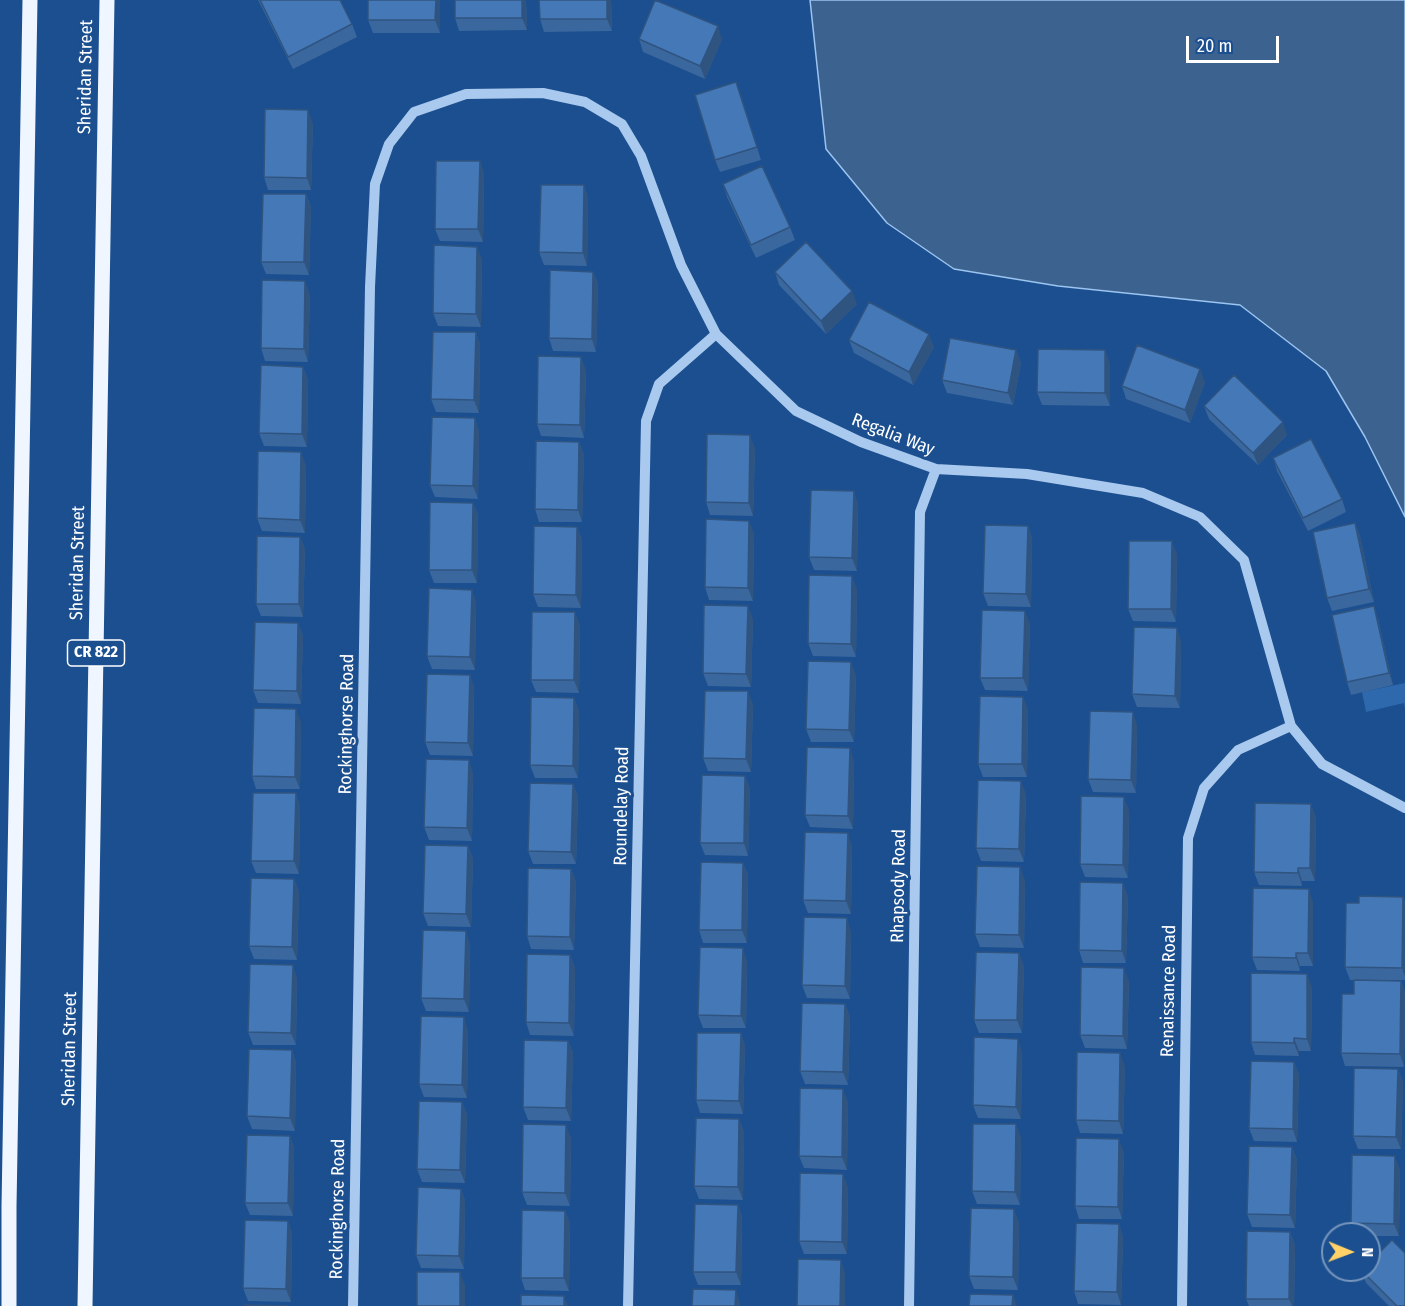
<!DOCTYPE html>
<html>
<head>
<meta charset="utf-8">
<style>
  body { margin:0 }
  #map { position:relative; width:1405px; height:1306px; overflow:hidden; background:#1b4f8f; font-family:"Fira Sans Condensed",sans-serif }
  canvas { display:block }
  .north { position:absolute; left:1321px; top:1222px; width:60px; height:60px; box-sizing:border-box; background:#1b4f8f; border:2px solid #7695bc; border-radius:50%; rotate:91deg; font-size:16px; font-weight:700; line-height:24px; text-align:center; color:#fff }
  .north::after { content:''; display:block; margin:auto; width:21px; height:27px; background:#ffd166; clip-path:polygon(50% 0,100% 100%,50% 72%,0 100%) }
  .scale { position:absolute; left:1186px; top:36px; width:93px; height:27px; box-sizing:border-box; border:3px solid #fff; border-top:0; padding-left:8px; font-size:18px; line-height:21px; white-space:nowrap; color:#fff; -webkit-text-stroke:4px #1b4f8f; paint-order:stroke }
</style>
</head>
<body>
<div id="map">
<canvas width="1405" height="1306"></canvas>
<div class="north">N</div>
<div class="scale">20 m</div>
</div>
<script>
const ctx = document.querySelector('canvas').getContext('2d');
ctx.lineJoin = 'round';
function fill(path, color) { ctx.fillStyle = color; ctx.fill(path, 'evenodd'); }
const shape = rows => new Path2D(rows.map(r => 'M' + r).join(''));
function trace(path, color, width, dash) { ctx.strokeStyle = color; ctx.lineWidth = width; ctx.lineCap = dash ? 'butt' : 'round'; ctx.setLineDash(dash || []); ctx.stroke(path); }
function label(font, color, halo, rows, align = 'center') {
  ctx.font = font + ' "Fira Sans Condensed",sans-serif'; ctx.lineWidth = 6; ctx.setLineDash([]); ctx.textBaseline = 'middle'; ctx.strokeStyle = halo; ctx.fillStyle = color; for (const [text, x, y, turn = 0] of rows) {
    ctx.save(); ctx.translate(x, y); ctx.rotate((+turn || 0) * Math.PI / 180); ctx.textAlign = isNaN(turn) ? turn : align; if (halo) ctx.strokeText(text, 0, 0); ctx.fillText(text, 0, 0); ctx.restore();
  }
}
fill(shape([
  [1405,683,1405,708,1404,703,1366,712,1362,692]
]), '#2e69ad');
const water = shape([
  [810,0,1405,0,1405,517,1365,437,1326,371,1240,305,1058,286,954,269,887,223,826,149,810,0]
]);
fill(water, '#3c6290');
trace(water, '#9cc4f0', 1.5);
trace(shape([
  [353,1306,370,287,375,184,389,144,414,112,466,94,543,93,585,102,622,124,641,156,681,265,716,334,796,411,861,442,936,469,1027,474,1143,493,1200,517,1244,560,1291,726,1322,764,1405,808],
  [628,1306,646,421,659,384,716,334],
  [909,1306,920,512,936,469],
  [1182,1306,1188,838,1204,788,1238,750,1291,726]
]), '#a9c9ee', 10);
trace(shape([
  [9,1306,9,1206,30,0],
  [85,1306,107,0]
]), '#f0f6ff', 15);
fill(shape([
  [258,0,340,0,352,24,357,37,293,69],
  [440,0,440,33,373,33,368,20],
  [455,0,526,0,527,30,459,31,455,18],
  [611,0,612,31,544,32,540,19],
  [639,39,722,39,705,79,643,52],
  [741,95,761,160,720,172,715,160],
  [313,123,311,190,268,190,264,177],
  [480,161,484,174,483,242,440,241,435,229],
  [723,184,790,227,795,240,756,258,727,197],
  [584,185,588,198,587,266,544,265,539,252],
  [306,194,311,207,309,275,266,274,261,262],
  [482,259,481,327,438,326,433,313],
  [593,272,598,284,596,352,553,351,549,338],
  [775,272,857,304,826,334,779,285],
  [310,294,308,362,265,361,261,348],
  [476,332,480,345,479,413,436,412,431,399],
  [849,340,934,347,913,385,854,353],
  [1016,350,1021,363,1013,405,947,393,942,380],
  [1110,363,1110,406,1042,405,1037,392],
  [303,367,308,380,307,447,264,446,259,433],
  [586,370,584,438,541,436,537,424],
  [1205,382,1190,423,1126,399,1122,386],
  [1204,406,1287,435,1258,465,1209,419],
  [479,431,478,499,435,497,430,485],
  [579,442,584,455,582,522,539,522,535,509],
  [755,448,753,516,710,515,706,502],
  [1273,458,1342,499,1346,512,1308,531,1277,471],
  [306,465,305,533,262,531,257,518],
  [473,503,478,515,477,583,434,583,429,570],
  [858,503,857,571,814,570,809,557],
  [1355,523,1360,536,1374,602,1332,611,1327,598],
  [1028,526,1032,539,1031,607,988,606,983,593],
  [577,527,582,540,581,608,538,607,533,594],
  [754,533,753,601,709,600,705,587],
  [300,537,305,549,303,617,261,616,256,604],
  [1177,554,1176,622,1133,621,1128,609],
  [857,589,856,657,813,656,808,643],
  [476,602,475,670,432,669,427,656],
  [753,619,751,687,708,686,703,673],
  [1378,619,1393,685,1351,695,1347,682],
  [298,623,303,636,301,704,258,703,253,690],
  [1030,623,1028,691,985,690,980,678],
  [580,625,579,693,536,692,531,680],
  [1181,641,1180,708,1137,707,1132,694],
  [470,675,474,688,473,756,430,755,425,742],
  [856,675,854,742,811,742,806,729],
  [574,698,579,711,578,778,535,778,530,765],
  [753,704,751,772,708,771,703,758],
  [1028,709,1027,777,983,777,978,764],
  [301,722,300,789,256,789,252,776],
  [1137,725,1136,793,1093,792,1088,779],
  [854,761,853,829,810,827,805,815],
  [473,773,472,841,429,840,424,827],
  [745,776,750,789,748,856,705,855,700,843],
  [573,784,578,797,576,864,533,864,528,851],
  [296,793,300,806,299,874,256,873,251,861],
  [1026,794,1024,862,981,861,976,848],
  [1129,810,1128,878,1085,877,1080,864],
  [1316,817,1315,881,1302,881,1302,886,1259,885,1254,872],
  [468,846,473,859,471,927,428,926,423,913],
  [852,846,851,914,808,913,803,900],
  [743,863,748,875,747,943,703,943,699,930],
  [571,869,576,882,574,950,531,949,527,936],
  [294,879,299,892,297,960,254,959,249,946],
  [1025,880,1024,948,980,947,975,934],
  [1128,896,1126,963,1083,963,1079,950],
  [1403,897,1405,902,1405,980,1350,980,1345,967,1359,903],
  [1313,902,1313,966,1300,966,1300,971,1257,970,1252,957],
  [851,931,850,999,807,998,802,985],
  [470,944,469,1012,426,1011,421,998],
  [570,955,575,968,574,1036,530,1035,526,1022],
  [747,961,746,1028,703,1028,698,1015],
  [1024,965,1022,1033,979,1033,974,1020],
  [297,978,296,1045,253,1045,248,1032],
  [1129,981,1127,1049,1085,1048,1080,1035],
  [1401,981,1405,992,1404,1067,1345,1066,1341,1053],
  [1312,987,1311,1051,1299,1051,1299,1056,1255,1055,1251,1042],
  [845,1004,850,1017,848,1085,805,1084,800,1071],
  [468,1030,467,1098,424,1097,419,1084],
  [741,1033,745,1046,743,1114,700,1113,696,1100],
  [568,1041,573,1053,571,1121,528,1120,523,1107],
  [292,1050,296,1063,295,1131,252,1129,247,1116],
  [1022,1052,1021,1119,978,1118,973,1105],
  [1294,1062,1299,1075,1297,1142,1254,1141,1249,1128],
  [1125,1066,1123,1134,1080,1133,1076,1120],
  [1398,1069,1403,1082,1401,1149,1358,1149,1353,1136],
  [462,1102,467,1115,465,1183,422,1182,417,1169],
  [848,1102,847,1170,804,1168,799,1156],
  [739,1119,744,1132,743,1200,699,1199,694,1186],
  [290,1136,294,1148,293,1216,250,1215,245,1203],
  [1021,1137,1020,1205,977,1204,972,1191],
  [571,1138,570,1206,527,1205,522,1192],
  [1292,1147,1297,1160,1295,1228,1252,1227,1247,1214],
  [1124,1152,1122,1219,1079,1219,1075,1206],
  [1400,1169,1399,1236,1369,1236,1369,1234,1355,1234,1351,1223],
  [848,1187,847,1254,804,1254,799,1241],
  [461,1189,465,1201,464,1269,421,1268,416,1255],
  [738,1205,742,1217,741,1285,698,1285,693,1272],
  [565,1211,570,1223,569,1291,525,1290,521,1278],
  [288,1221,292,1234,291,1302,248,1301,243,1288],
  [1019,1222,1018,1290,974,1289,969,1276],
  [1119,1224,1123,1237,1121,1305,1078,1304,1074,1291],
  [1290,1232,1295,1245,1294,1306,1249,1306,1246,1299],
  [1361,1270,1405,1306,1389,1306,1366,1283]
]), '#3a679d');
fill(shape([
  [436,0,440,0,440,33,435,20],
  [522,0,526,0,527,30,522,18],
  [607,0,611,0,612,31,607,19],
  [718,26,722,39,705,79,700,66],
  [736,82,741,95,761,160,757,147],
  [308,110,313,123,311,190,307,178],
  [480,161,484,174,483,242,478,229],
  [584,185,588,198,587,266,583,253],
  [306,194,311,207,309,275,304,262],
  [477,247,482,259,481,327,476,314],
  [593,272,598,284,596,352,592,339],
  [305,281,310,294,308,362,304,349],
  [852,291,857,304,826,334,821,321],
  [476,332,480,345,479,413,474,400],
  [929,334,934,347,913,385,909,372],
  [1016,350,1021,363,1013,405,1008,393],
  [1105,350,1110,363,1110,406,1105,393],
  [581,357,586,370,584,438,580,425],
  [303,367,308,380,307,447,302,434],
  [1200,369,1205,382,1190,423,1185,410],
  [475,418,479,431,478,499,473,486],
  [1283,422,1287,435,1258,465,1253,453],
  [750,435,755,448,753,516,749,503],
  [579,442,584,455,582,522,578,510],
  [301,452,306,465,305,533,300,520],
  [854,491,858,503,857,571,852,558],
  [473,503,478,515,477,583,472,570],
  [749,521,754,533,753,601,748,588],
  [1355,523,1360,536,1374,602,1369,589],
  [1028,526,1032,539,1031,607,1026,594],
  [577,527,582,540,581,608,576,595],
  [300,537,305,549,303,617,299,604],
  [1172,541,1177,554,1176,622,1171,609],
  [852,576,857,589,856,657,851,644],
  [472,590,476,602,475,670,470,657],
  [748,606,753,619,751,687,746,674],
  [1374,606,1378,619,1393,685,1389,673],
  [1025,611,1030,623,1028,691,1023,678],
  [575,612,580,625,579,693,574,680],
  [298,623,303,636,301,704,297,691],
  [1177,628,1181,641,1180,708,1175,696],
  [851,662,856,675,854,742,849,730],
  [470,675,474,688,473,756,468,743],
  [748,691,753,704,751,772,746,759],
  [1023,697,1028,709,1027,777,1022,764],
  [574,698,579,711,578,778,573,766],
  [296,709,301,722,300,789,295,777],
  [1133,712,1137,725,1136,793,1131,780],
  [850,748,854,761,853,829,848,816],
  [469,760,473,773,472,841,467,828],
  [745,776,750,789,748,856,744,843],
  [1021,781,1026,794,1024,862,1019,849],
  [573,784,578,797,576,864,571,852],
  [296,793,300,806,299,874,294,861],
  [1124,797,1129,810,1128,878,1123,865],
  [1311,804,1316,817,1315,881,1310,868],
  [848,833,852,846,851,914,846,901],
  [468,846,473,859,471,927,466,914],
  [743,863,748,875,747,943,742,930],
  [1020,867,1025,880,1024,948,1019,935],
  [1298,868,1302,881,1302,886,1298,873],
  [571,869,576,882,574,950,570,937],
  [294,879,299,892,297,960,292,947],
  [1123,883,1128,896,1126,963,1122,951],
  [1309,889,1313,902,1313,966,1308,953],
  [1403,897,1405,902,1405,977,1402,968],
  [847,918,851,931,850,999,845,986],
  [466,931,470,944,469,1012,464,999],
  [743,948,747,961,746,1028,741,1016],
  [1019,953,1024,965,1022,1033,1017,1020],
  [1296,953,1300,966,1300,971,1296,958],
  [570,955,575,968,574,1036,569,1023],
  [293,965,297,978,296,1045,291,1033],
  [1124,968,1129,981,1127,1049,1123,1036],
  [1307,974,1312,987,1311,1051,1307,1039],
  [1401,981,1405,992,1404,1067,1400,1054],
  [845,1004,850,1017,848,1085,843,1072],
  [464,1017,468,1030,467,1098,462,1085],
  [741,1033,745,1046,743,1114,739,1101],
  [1294,1038,1299,1051,1299,1056,1294,1043],
  [1018,1039,1022,1052,1021,1119,1016,1107],
  [568,1041,573,1053,571,1121,566,1108],
  [292,1050,296,1063,295,1131,290,1118],
  [1120,1053,1125,1066,1123,1134,1119,1121],
  [1294,1062,1299,1075,1297,1142,1293,1129],
  [1398,1069,1403,1082,1401,1149,1396,1137],
  [843,1089,848,1102,847,1170,842,1157],
  [462,1102,467,1115,465,1183,460,1170],
  [739,1119,744,1132,743,1200,738,1187],
  [1016,1124,1021,1137,1020,1205,1015,1192],
  [566,1125,571,1138,570,1206,565,1193],
  [290,1136,294,1148,293,1216,288,1203],
  [1119,1139,1124,1152,1122,1219,1118,1207],
  [1292,1147,1297,1160,1295,1228,1290,1215],
  [1395,1156,1400,1169,1399,1236,1394,1224],
  [843,1174,848,1187,847,1254,842,1242],
  [461,1189,465,1201,464,1269,459,1256],
  [738,1205,742,1217,741,1285,736,1272],
  [1014,1209,1019,1222,1018,1290,1013,1277],
  [565,1211,570,1223,569,1291,564,1278],
  [288,1221,292,1234,291,1302,286,1289],
  [1119,1224,1123,1237,1121,1305,1117,1292],
  [1290,1232,1295,1245,1294,1306,1292,1306,1289,1299],
  [841,1260,845,1273,845,1306,840,1306],
  [460,1272,465,1285,465,1306,460,1306],
  [736,1290,740,1303,740,1306,735,1306],
  [1013,1295,1017,1306,1012,1306],
  [564,1296,568,1306,564,1306]
]), '#305480');
const building = shape([
  [260,0,340,0,352,24,288,57,260,0],
  [368,0,436,0,435,20,368,20,368,0],
  [455,0,522,0,522,18,455,18,455,0],
  [539,0,607,0,607,19,540,19,539,0],
  [655,0,718,26,700,66,639,39,655,0],
  [736,82,757,147,715,160,695,95,736,82],
  [265,109,308,110,307,178,264,177,265,109],
  [436,161,480,161,478,229,435,229,436,161],
  [762,166,790,227,751,245,723,184,762,166],
  [541,185,584,185,583,253,539,252,541,185],
  [263,194,306,194,304,262,261,262,263,194],
  [806,242,852,291,821,321,775,272,806,242],
  [434,245,477,247,476,314,433,313,434,245],
  [550,270,593,272,592,339,549,338,550,270],
  [262,280,305,281,304,349,261,348,262,280],
  [869,302,929,334,909,372,849,340,869,302],
  [433,332,476,332,474,400,431,399,433,332],
  [950,338,1016,350,1008,393,942,380,950,338],
  [1137,345,1200,369,1185,410,1122,386,1137,345],
  [1038,349,1105,350,1105,393,1037,392,1038,349],
  [538,356,581,357,580,425,537,424,538,356],
  [261,365,303,367,302,434,259,433,261,365],
  [1234,375,1283,422,1253,453,1204,406,1234,375],
  [432,417,475,418,473,486,430,485,432,417],
  [707,434,750,435,749,503,706,502,707,434],
  [1311,439,1342,499,1303,518,1273,458,1311,439],
  [536,441,579,442,578,510,535,509,536,441],
  [258,451,301,452,300,520,257,518,258,451],
  [811,490,854,491,852,558,809,557,811,490],
  [430,502,473,503,472,570,429,570,430,502],
  [706,519,749,521,748,588,705,587,706,519],
  [1355,523,1369,589,1327,598,1313,532,1355,523],
  [985,525,1028,526,1026,594,983,593,985,525],
  [534,526,577,527,576,595,533,594,534,526],
  [257,536,300,537,299,604,256,604,257,536],
  [1129,541,1172,541,1171,609,1128,609,1129,541],
  [809,575,852,576,851,644,808,643,809,575],
  [429,588,472,590,470,657,427,656,429,588],
  [704,605,748,606,746,674,703,673,704,605],
  [1374,606,1389,673,1347,682,1332,615,1374,606],
  [982,610,1025,611,1023,678,980,678,982,610],
  [532,612,575,612,574,680,531,680,532,612],
  [255,622,298,623,297,691,253,690,255,622],
  [1134,627,1177,628,1175,696,1132,694,1134,627],
  [808,661,851,662,849,730,806,729,808,661],
  [427,674,470,675,468,743,425,742,427,674],
  [705,691,748,691,746,759,703,758,705,691],
  [980,696,1023,697,1022,764,978,764,980,696],
  [531,697,574,698,573,766,530,765,531,697],
  [254,708,296,709,295,777,252,776,254,708],
  [1090,711,1133,712,1131,780,1088,779,1090,711],
  [807,747,850,748,848,816,805,815,807,747],
  [426,759,469,760,467,828,424,827,426,759],
  [702,775,745,776,744,843,700,843,702,775],
  [978,780,1021,781,1019,849,976,848,978,780],
  [530,783,573,784,571,852,528,851,530,783],
  [253,793,296,793,294,861,251,861,253,793],
  [1081,796,1124,797,1123,865,1080,864,1081,796],
  [1255,803,1311,804,1310,868,1298,868,1298,873,1254,872,1255,803],
  [805,832,848,833,846,901,803,900,805,832],
  [425,845,468,846,466,914,423,913,425,845],
  [701,862,743,863,742,930,699,930,701,862],
  [977,866,1020,867,1019,935,975,934,977,866],
  [528,868,571,869,570,937,527,936,528,868],
  [251,878,294,879,292,947,249,946,251,878],
  [1080,882,1123,883,1122,951,1079,950,1080,882],
  [1253,888,1309,889,1308,953,1296,953,1296,958,1252,957,1253,888],
  [1359,896,1403,897,1402,968,1345,967,1346,903,1359,903,1359,896],
  [804,917,847,918,845,986,802,985,804,917],
  [423,930,466,931,464,999,421,998,423,930],
  [700,947,743,948,741,1016,698,1015,700,947],
  [976,952,1019,953,1017,1020,974,1020,976,952],
  [527,954,570,955,569,1023,526,1022,527,954],
  [250,964,293,965,291,1033,248,1032,250,964],
  [1081,967,1124,968,1123,1036,1080,1035,1081,967],
  [1251,973,1307,974,1307,1039,1294,1038,1294,1043,1251,1042,1251,973],
  [1354,980,1401,981,1400,1054,1341,1053,1342,994,1354,994,1354,980],
  [802,1003,845,1004,843,1072,800,1071,802,1003],
  [421,1016,464,1017,462,1085,419,1084,421,1016],
  [697,1033,741,1033,739,1101,696,1100,697,1033],
  [974,1037,1018,1039,1016,1107,973,1105,974,1037],
  [524,1040,568,1041,566,1108,523,1107,524,1040],
  [249,1049,292,1050,290,1118,247,1116,249,1049],
  [1077,1052,1120,1053,1119,1121,1076,1120,1077,1052],
  [1251,1061,1294,1062,1293,1129,1249,1128,1251,1061],
  [1354,1068,1398,1069,1396,1137,1353,1136,1354,1068],
  [800,1088,843,1089,842,1157,799,1156,800,1088],
  [419,1101,462,1102,460,1170,417,1169,419,1101],
  [696,1118,739,1119,738,1187,694,1186,696,1118],
  [523,1124,566,1125,565,1193,522,1192,523,1124],
  [973,1124,1016,1124,1015,1192,972,1191,973,1124],
  [247,1135,290,1136,288,1203,245,1203,247,1135],
  [1076,1138,1119,1139,1118,1207,1075,1206,1076,1138],
  [1249,1146,1292,1147,1290,1215,1247,1214,1249,1146],
  [1352,1155,1395,1156,1394,1224,1351,1223,1352,1155],
  [800,1173,843,1174,842,1242,799,1241,800,1173],
  [418,1187,461,1189,459,1256,416,1255,418,1187],
  [695,1204,738,1205,736,1272,693,1272,695,1204],
  [971,1208,1014,1209,1013,1277,969,1276,971,1208],
  [522,1210,565,1211,564,1278,521,1278,522,1210],
  [245,1220,288,1221,286,1289,243,1288,245,1220],
  [1076,1223,1119,1224,1117,1292,1074,1291,1076,1223],
  [1247,1231,1290,1232,1289,1299,1246,1299,1247,1231],
  [1392,1240,1405,1253,1405,1306,1397,1306,1361,1270,1369,1270,1369,1263,1392,1240],
  [798,1259,841,1260,840,1306,797,1306,798,1259],
  [417,1272,460,1272,460,1306,417,1306,417,1272],
  [693,1289,736,1290,735,1306,692,1306,693,1289],
  [970,1294,1013,1295,1012,1306,969,1306,970,1294],
  [521,1295,564,1296,564,1306,521,1306,521,1295],
  [244,1305,287,1306,244,1306,244,1305]
]);
fill(building, '#4478b7');
trace(building, '#305480', 1.5);
for (const [x, y, w] of [
  [96,653,57]
]) { const box = new Path2D(); box.roundRect(x - w / 2, y - 13, w, 26, 4.5); ctx.fillStyle = '#1b4f8f'; ctx.fill(box); trace(box, '#fff', 1.5); }
label('bold 16px', '#fff', null, [
  ["CR 822",96,653]
]);
label('18px', '#fff', '#1b4f8f', [
  ["Sheridan Street",86,77,-89],
  ["Regalia Way",893,435,21],
  ["Sheridan Street",78,563,-89],
  ["Rockinghorse Road",347,724,-89],
  ["Roundelay Road",622,806,-89],
  ["Rhapsody Road",899,886,-89],
  ["Renaissance Road",1169,991,-89],
  ["Sheridan Street",70,1049,-89],
  ["Rockinghorse Road",338,1209,-89]
]);
</script>
</body>
</html>
